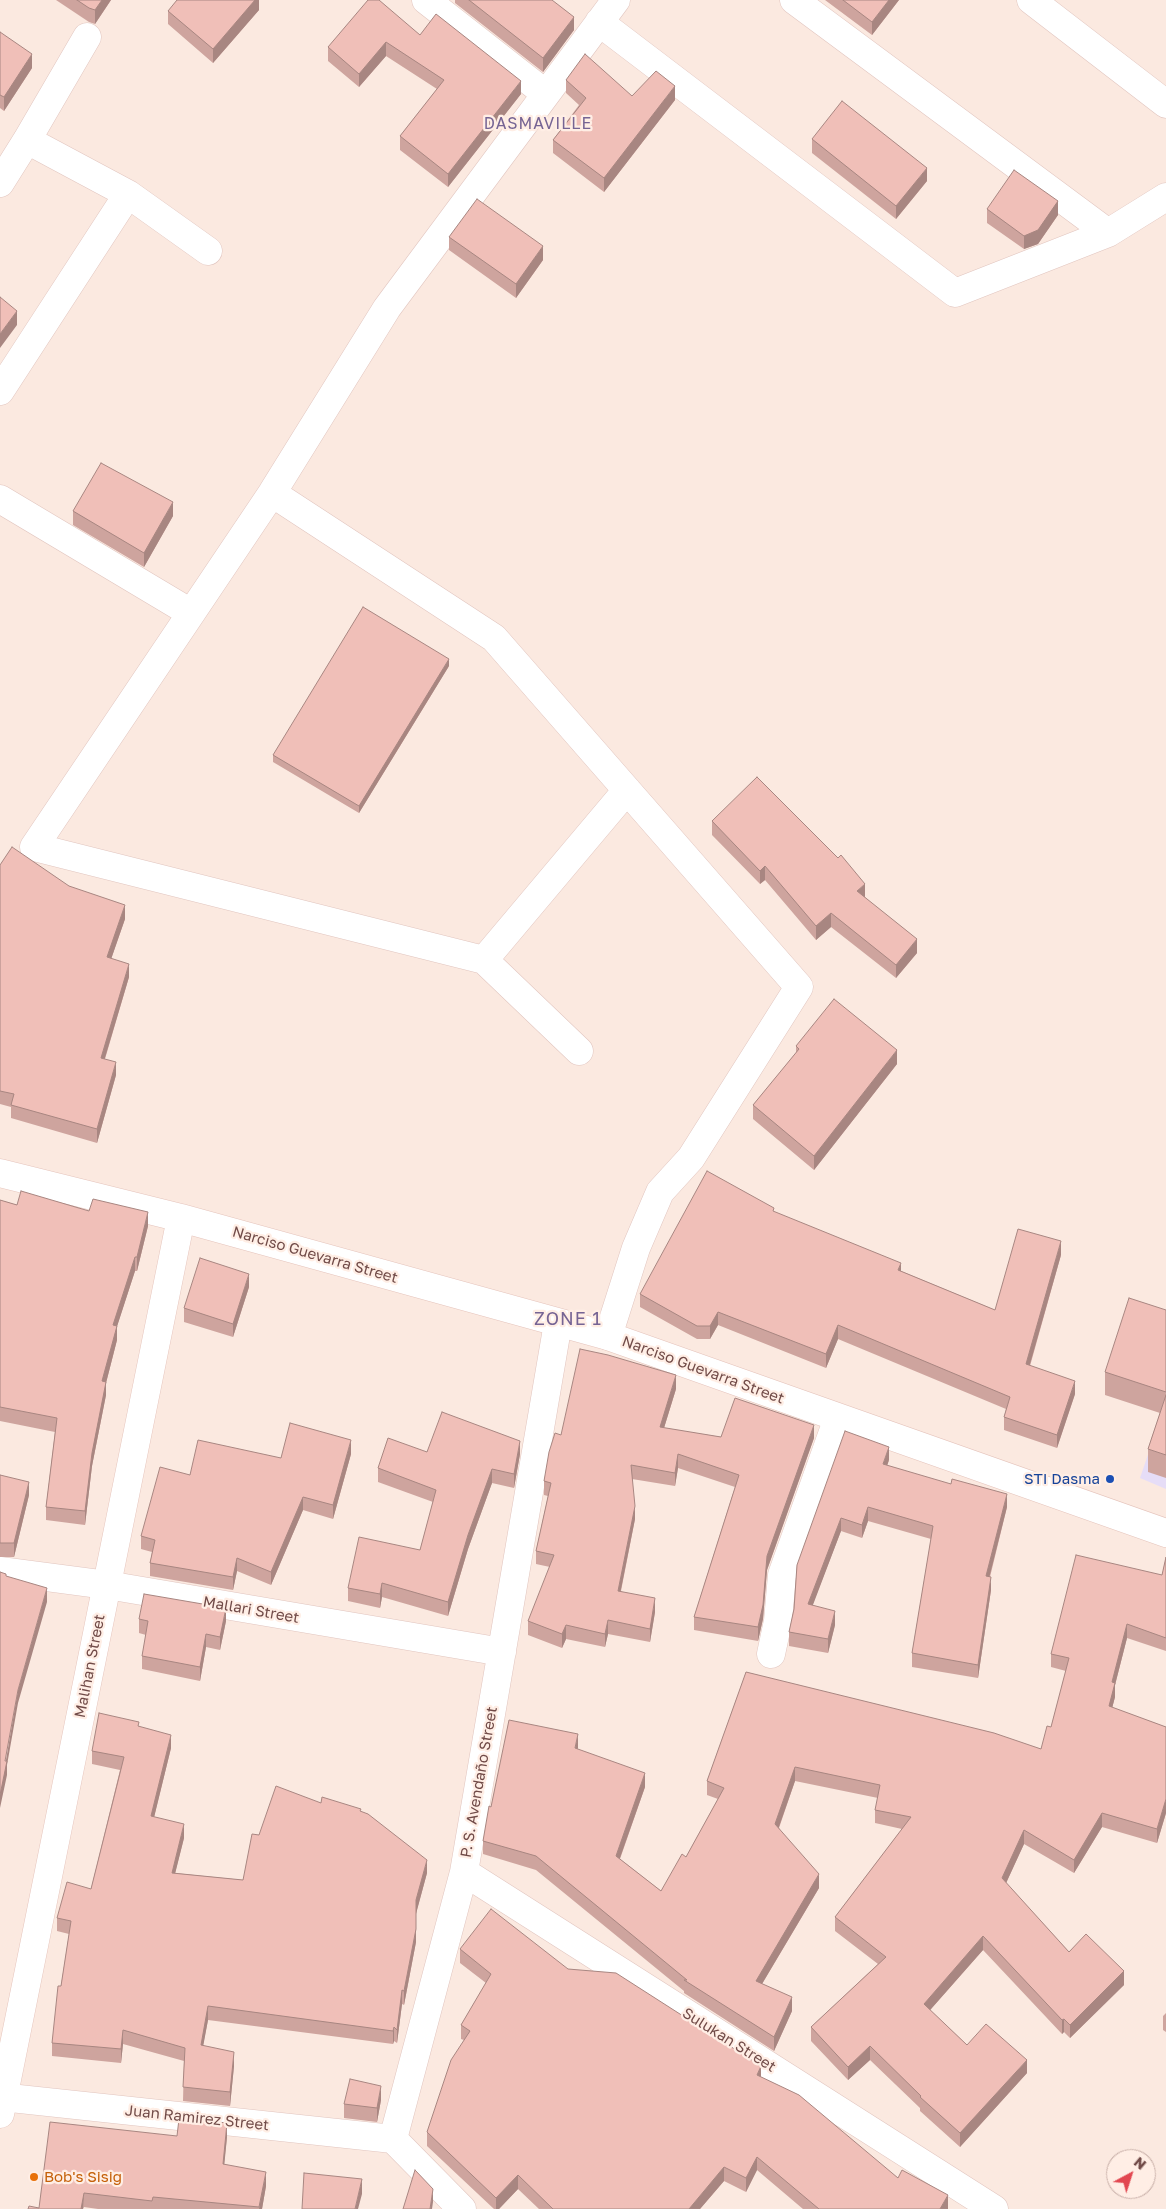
<!DOCTYPE html>
<html>
<head>
<meta charset="utf-8">
<style>
  body { margin:0 }
  #map { position:relative; width:1166px; height:2209px; overflow:hidden; background:#fbe9e0; font-family:"Golos Text",sans-serif }
  canvas { display:block }
  .north { position:absolute; left:1106px; top:2149px; width:50px; height:50px; box-sizing:border-box; background:#ffeee5; border:1px solid #c6ada6; border-radius:50%; rotate:40deg; font-size:14px; font-weight:700; line-height:20px; text-align:center; color:#714b48 }
  .north::after { content:''; display:block; margin:auto; width:18px; height:22px; background:#e24750; clip-path:polygon(50% 0,100% 100%,50% 72%,0 100%) }
</style>
</head>
<body>
<div id="map">
<canvas width="1166" height="2209"></canvas>
<div class="north">N</div>
</div>
<script>
const ctx = document.querySelector('canvas').getContext('2d');
ctx.lineJoin = 'round';
function fill(path, color) { ctx.fillStyle = color; ctx.fill(path, 'evenodd'); }
const shape = rows => new Path2D(rows.map(r => 'M' + r).join(''));
function trace(path, color, width, dash) { ctx.strokeStyle = color; ctx.lineWidth = width; ctx.lineCap = dash ? 'butt' : 'round'; ctx.setLineDash(dash || []); ctx.stroke(path); }
function label(font, color, halo, rows, align = 'center') {
  ctx.font = font + ' "Golos Text",sans-serif'; ctx.lineWidth = 4.5; ctx.setLineDash([]); ctx.textBaseline = 'middle'; ctx.strokeStyle = halo; ctx.fillStyle = color; for (const [text, x, y, turn = 0] of rows) {
    ctx.save(); ctx.translate(x, y); ctx.rotate((+turn || 0) * Math.PI / 180); ctx.textAlign = isNaN(turn) ? turn : align; if (halo) ctx.strokeText(text, 0, 0); ctx.fillText(text, 0, 0); ctx.restore();
  }
}
fill(shape([
  [1166,1402,1166,1489,1140,1478]
]), '#e6ddf7');
const street = shape([
  [426,0,546,94],
  [794,0,1108,233],
  [1031,0,1166,104],
  [599,22,955,293,1108,233,1166,197],
  [27,140,128,194,208,251],
  [0,183,27,140,87,37],
  [0,391,128,194],
  [272,493,494,638,799,987,691,1158,660,1192,636,1248,608,1336],
  [0,499,191,613],
  [484,960,627,790],
  [579,1051,484,960,34,847,272,493,387,308,616,0],
  [0,1571,107,1585,502,1652],
  [771,1654,778,1621,782,1575,838,1418],
  [464,1872,994,2209],
  [0,2097,393,2139],
  [393,2139,464,1872,558,1323],
  [393,2139,462,2209]
]);
const secondary = shape([
  [0,1173,181,1218,608,1336,1166,1533],
  [0,2114,181,1218]
]);
trace(street, '#e1c5bf', 29);
trace(secondary, '#e5c4bc', 29);
trace(street, '#fff', 28);
trace(secondary, '#fff', 28);
fill(shape([
  [56,0,111,0,95,24,89,22],
  [259,0,259,10,213,63,168,24,168,11],
  [455,0,552,0,574,30,543,72,455,3],
  [825,0,899,0,872,35],
  [0,32,32,68,4,111,0,108],
  [420,35,521,94,448,187,400,150,400,136,437,89,386,56,359,87,328,61,328,47],
  [566,80,632,96,675,100,604,192,553,153,553,140,579,105,566,93],
  [812,139,927,181,896,219,812,153],
  [987,209,1058,215,1038,244,1024,249,987,223],
  [449,237,543,260,516,298,449,250],
  [73,511,173,516,144,567,73,525],
  [449,666,359,813,273,762,273,755],
  [712,821,865,897,917,953,896,978,831,927,816,940,765,880,760,884,712,835],
  [0,865,69,886,125,919,111,959,129,977,105,1059,116,1075,97,1143,11,1118,11,1107,0,1104],
  [796,1046,897,1064,814,1170,753,1119,753,1105,796,1053],
  [0,1200,17,1205,89,1211,148,1226,137,1271,135,1271,117,1326,117,1340,106,1383,106,1395,92,1466,85,1525,46,1520,46,1507,55,1432,0,1421],
  [774,1212,901,1271,995,1310,1061,1255,1030,1366,1075,1394,1057,1448,1004,1430,1004,1417,1006,1409,838,1339,826,1368,718,1325,710,1339,697,1339,640,1307,640,1294],
  [249,1287,233,1337,184,1322,184,1308],
  [1166,1310,1166,1478,1148,1472,1148,1449,1160,1413,1105,1395,1105,1372],
  [676,1389,664,1428,721,1437,814,1438,767,1570,763,1619,758,1641,694,1630,694,1617,735,1487,678,1468,675,1486,632,1479,635,1519,621,1591,655,1612,650,1642,608,1634,605,1647,566,1639,562,1648,528,1635,528,1621,550,1567,536,1564,536,1551,548,1496,544,1495,544,1481,561,1435],
  [427,1452,520,1454,514,1488,492,1483,468,1549,448,1616,382,1597,380,1608,348,1601,348,1588,420,1550,433,1502,378,1482,378,1468],
  [351,1454,333,1519,303,1510,271,1585,237,1571,233,1590,150,1576,150,1563,152,1552,141,1549,141,1536,190,1475,281,1458],
  [889,1460,887,1465,1007,1507,990,1577,991,1590,978,1678,912,1667,912,1653,931,1539,868,1521,862,1538,841,1531,812,1606,835,1625,828,1653,789,1646,789,1632,794,1609,797,1565],
  [0,1475,29,1495,14,1557,0,1557],
  [1166,1557,1166,1651,1127,1638,1115,1685,1115,1697,1112,1708,1166,1727,1166,1813,1157,1843,1102,1827,1074,1873,1024,1844,1006,1883,1069,1952,1124,1985,1070,2038,1064,2032,1062,2034,983,1950,930,2010,967,2045,1027,2073,960,2147,920,2111,920,2108,870,2060,848,2080,811,2041,811,2027,878,1964,835,1931,835,1917,902,1829,875,1823,875,1810,878,1798,795,1781,779,1828,819,1888,762,1984,792,2011,774,2051,684,1993,684,1991,536,1870,483,1854,483,1841,491,1807,578,1748,577,1749,645,1787,620,1859,661,1891,686,1857,718,1799,707,1795,707,1781,746,1672,1041,1749,1051,1727,1066,1671,1051,1667,1051,1654,1162,1575],
  [139,1619,226,1621,220,1650,206,1647,200,1681,142,1669,142,1656,146,1635,139,1633],
  [139,1726,171,1748,154,1817,184,1838,175,1873,243,1880,259,1835,321,1803,361,1812,427,1873,416,1913,416,1942,404,2005,402,2004,397,2043,394,2041,393,2044,208,2020,203,2045,234,2066,230,2106,183,2101,184,2061,123,2044,121,2063,52,2056,52,2043,69,1934,57,1931,57,1918,91,1889,120,1770,92,1764,92,1751],
  [460,1949,568,1969,761,2077,898,2178,948,2209,803,2209,757,2170,746,2192,724,2181,700,2209,539,2209,518,2189,499,2209,494,2209,427,2146,427,2132,464,2040,461,2039,461,2025,486,1983,460,1963],
  [1166,2013,1166,2032,1163,2030,1163,2016],
  [381,2100,377,2122,344,2118,344,2104],
  [177,2136,227,2137,224,2164,266,2186,262,2209,98,2209,84,2207,83,2209,28,2209,39,2208]
]), '#cea49e');
fill(shape([
  [102,0,111,0,95,24,95,10],
  [255,0,259,0,259,10,213,63,213,49],
  [889,0,899,0,872,35,872,22],
  [574,17,574,30,543,72,543,58],
  [386,42,386,56,359,87,359,74],
  [32,54,32,68,4,111,4,97],
  [521,81,521,94,448,187,448,174],
  [675,86,675,100,604,192,604,178],
  [927,168,927,181,896,219,896,206],
  [1058,201,1058,215,1038,244,1024,249,1024,236],
  [543,246,543,260,516,298,516,284],
  [17,311,17,325,0,348,0,334],
  [173,502,173,516,144,567,144,553],
  [449,659,449,666,359,813,359,806],
  [765,866,765,880,760,884,760,871],
  [865,884,865,897,857,905,857,891],
  [125,905,125,919,107,971,107,957],
  [831,913,831,927,816,940,816,926],
  [917,939,917,953,896,978,896,965],
  [129,964,129,977,101,1071,101,1058],
  [897,1050,897,1064,814,1170,814,1156],
  [116,1062,116,1075,97,1143,97,1129],
  [148,1212,148,1226,137,1271,137,1257],
  [1061,1241,1061,1255,1026,1378,1026,1364],
  [135,1257,135,1271,113,1339,113,1325],
  [901,1263,901,1277,898,1270],
  [249,1274,249,1287,233,1337,233,1324],
  [718,1312,718,1325,710,1339,710,1326],
  [838,1325,838,1339,826,1368,826,1354],
  [117,1326,117,1340,106,1383,106,1395,92,1466,85,1525,85,1511,92,1453,102,1381],
  [676,1375,676,1389,660,1441,660,1427],
  [1075,1381,1075,1394,1057,1448,1057,1435],
  [814,1425,814,1438,767,1570,763,1619,758,1641,758,1627,767,1556],
  [351,1440,351,1454,333,1519,333,1505],
  [520,1441,520,1454,514,1488,514,1474],
  [889,1447,889,1460,883,1478,883,1464],
  [678,1454,678,1468,675,1486,675,1473],
  [492,1469,492,1483,468,1549,448,1616,448,1602,468,1535],
  [29,1482,29,1495,14,1557,14,1543],
  [1007,1494,1007,1507,986,1590,986,1576],
  [303,1497,303,1510,271,1585,271,1572],
  [635,1506,635,1519,618,1604,618,1591],
  [868,1507,868,1521,862,1538,862,1525],
  [841,1518,841,1531,808,1618,808,1604],
  [237,1558,237,1571,233,1590,233,1577],
  [991,1577,991,1590,978,1678,978,1665],
  [382,1583,382,1597,380,1608,380,1594],
  [47,1588,47,1602,18,1703,7,1765,7,1775,0,1808,0,1795,18,1690],
  [655,1598,655,1612,650,1642,650,1629],
  [226,1608,226,1621,220,1650,220,1637],
  [835,1611,835,1625,828,1653,828,1639],
  [608,1620,608,1634,605,1647,605,1634],
  [1127,1624,1127,1638,1115,1685,1115,1697,1109,1720,1109,1706,1112,1682],
  [566,1625,566,1639,562,1648,562,1634],
  [206,1634,206,1647,200,1681,200,1667],
  [578,1734,578,1748,575,1762,575,1748],
  [171,1735,171,1748,151,1830,151,1816],
  [795,1767,795,1781,775,1838,775,1824],
  [645,1773,645,1787,616,1869,616,1856],
  [1166,1799,1166,1813,1157,1843,1157,1829],
  [1102,1813,1102,1827,1074,1873,1074,1860],
  [184,1824,184,1838,172,1886,172,1873],
  [1024,1830,1024,1844,1002,1892,1002,1878],
  [427,1860,427,1873,416,1914,416,1900],
  [819,1874,819,1888,756,1994,756,1981],
  [416,1929,416,1942,404,2005,404,1991],
  [983,1936,983,1950,924,2017,924,2004],
  [1124,1971,1124,1985,1070,2038,1070,2025],
  [402,1990,402,2004,397,2043,397,2030],
  [792,1997,792,2011,774,2051,774,2037],
  [208,2006,208,2020,201,2058,201,2045],
  [1064,2019,1064,2032,1062,2034,1062,2020],
  [394,2027,394,2041,393,2044,393,2031],
  [123,2030,123,2044,121,2063,121,2049],
  [870,2046,870,2060,848,2080,848,2067],
  [234,2052,234,2066,230,2106,230,2092],
  [1027,2060,1027,2073,960,2147,960,2133],
  [761,2066,761,2079,757,2075],
  [381,2086,381,2100,377,2122,377,2108],
  [227,2123,227,2137,223,2178,223,2164],
  [757,2157,757,2170,746,2192,746,2178],
  [724,2167,724,2181,700,2209,689,2209],
  [266,2172,266,2186,262,2209,259,2209],
  [518,2175,518,2189,499,2209,496,2209,496,2198],
  [362,2179,362,2194,358,2209,355,2209],
  [433,2189,433,2202,432,2209,430,2209],
  [84,2193,83,2209,81,2209],
  [948,2195,948,2209,940,2209]
]), '#a88681');
const building = shape([
  [77,0,102,0,95,10,89,8,77,0],
  [177,0,255,0,213,49,168,11,177,0],
  [368,0,379,0,420,35,436,14,521,81,448,174,400,136,444,80,386,42,359,74,328,47,368,0],
  [469,0,552,0,574,17,543,58,469,0],
  [843,0,889,0,872,22,843,0],
  [0,32,32,54,4,97,0,95,0,32],
  [585,54,632,96,656,71,675,86,604,178,553,140,586,98,566,80,585,54],
  [842,101,927,168,896,206,812,139,842,101],
  [1014,170,1058,201,1038,230,1024,236,987,209,1014,170],
  [477,199,543,246,516,284,449,237,477,199],
  [0,297,17,311,0,334,0,297],
  [101,463,173,502,144,553,73,511,101,463],
  [363,607,449,659,359,806,273,755,363,607],
  [757,777,838,858,841,855,865,884,857,891,917,939,896,965,831,913,816,926,765,866,760,871,712,821,757,777],
  [12,847,69,886,125,905,107,957,129,964,101,1058,116,1062,97,1129,11,1105,14,1094,0,1091,0,865,12,847],
  [834,999,897,1050,814,1156,753,1105,799,1049,796,1046,834,999],
  [707,1171,774,1208,773,1211,901,1263,898,1270,995,1310,1018,1229,1061,1241,1026,1364,1075,1381,1057,1435,1004,1417,1010,1397,838,1325,826,1354,718,1312,710,1326,697,1326,640,1294,707,1171],
  [21,1191,89,1211,93,1199,148,1212,137,1257,135,1257,113,1325,117,1326,102,1381,106,1382,92,1453,85,1511,46,1507,57,1418,0,1407,0,1200,17,1205,21,1191],
  [200,1258,249,1274,233,1324,184,1308,200,1258],
  [1129,1298,1166,1310,1166,1392,1105,1372,1129,1298],
  [580,1349,608,1355,676,1375,660,1427,721,1437,735,1398,814,1425,767,1556,763,1605,758,1627,694,1617,739,1475,678,1454,675,1473,631,1465,635,1506,618,1591,655,1598,650,1629,608,1620,605,1634,566,1625,562,1634,528,1621,554,1555,536,1551,551,1483,544,1481,549,1452,555,1433,561,1435,580,1349],
  [1166,1395,1166,1455,1148,1449,1166,1395],
  [442,1412,520,1441,514,1474,492,1469,468,1535,448,1602,382,1583,380,1594,348,1588,359,1537,420,1550,436,1490,378,1468,388,1438,427,1452,442,1412],
  [290,1423,351,1440,333,1505,303,1497,271,1572,237,1558,233,1577,150,1563,155,1540,141,1536,160,1467,190,1475,198,1440,281,1458,290,1423],
  [845,1431,889,1447,883,1464,951,1484,952,1479,1007,1494,986,1576,991,1577,978,1665,912,1653,933,1526,868,1507,862,1525,841,1518,808,1604,835,1611,828,1639,789,1632,794,1609,797,1565,845,1431],
  [0,1475,29,1482,14,1543,0,1543,0,1475],
  [1076,1555,1162,1575,1166,1557,1166,1638,1127,1624,1112,1682,1115,1683,1109,1706,1166,1727,1166,1799,1157,1829,1102,1813,1074,1860,1024,1830,1002,1878,1069,1952,1086,1934,1124,1971,1070,2025,1064,2019,1062,2020,983,1936,924,2004,967,2045,986,2024,1027,2060,960,2133,920,2097,921,2096,870,2046,848,2067,811,2027,886,1957,835,1917,911,1817,875,1810,880,1785,795,1767,775,1824,819,1874,756,1981,792,1997,774,2037,684,1980,687,1980,536,1856,483,1841,489,1806,491,1807,509,1720,578,1734,575,1748,645,1773,616,1856,661,1891,682,1854,686,1857,724,1788,707,1781,746,1672,994,1733,1041,1749,1047,1726,1051,1727,1069,1658,1051,1654,1076,1555],
  [0,1572,6,1574,6,1576,47,1588,18,1690,5,1761,7,1761,0,1795,0,1572],
  [144,1594,226,1608,220,1637,206,1634,200,1667,142,1656,148,1621,139,1619,144,1594],
  [99,1713,139,1722,138,1726,171,1735,151,1816,184,1824,172,1873,243,1880,252,1834,259,1835,276,1786,321,1803,322,1797,361,1809,360,1811,368,1814,427,1860,416,1900,416,1929,404,1991,402,1990,397,2030,394,2027,393,2031,208,2006,201,2045,234,2052,230,2092,183,2087,185,2048,123,2030,121,2049,52,2043,58,1986,61,1986,71,1921,57,1918,67,1882,91,1889,124,1757,92,1751,99,1713],
  [491,1909,568,1969,616,1973,761,2066,757,2075,799,2095,898,2178,902,2170,948,2195,940,2209,819,2209,757,2157,746,2178,724,2167,689,2209,553,2209,518,2175,496,2198,427,2132,451,2060,470,2031,461,2025,491,1974,460,1949,491,1909],
  [350,2079,381,2086,377,2108,344,2104,350,2079],
  [182,2118,227,2123,223,2164,266,2172,259,2207,153,2197,152,2201,84,2193,81,2209,28,2209,29,2206,39,2208,50,2122,177,2136,179,2119,182,2118],
  [415,2170,433,2189,430,2209,403,2209,415,2170],
  [304,2173,362,2179,355,2209,302,2209,304,2173]
]);
fill(building, '#f0bfb8');
trace(building, '#a88681', 1);
for (const [x, y, r, color] of [
  [1110,1479,5,"#1a4fb4"],
  [34,2177,5,"#e8710a"]
]) { const dot = new Path2D(); dot.arc(x, y, r, 0, 2 * Math.PI); ctx.fillStyle = color; ctx.fill(dot); trace(dot, '#ffeee5', 2); }
label('15px', '#714b48', '#ffeee5', [
  ["Narciso Guevarra Street",315,1255,16],
  ["Narciso Guevarra Street",703,1370,20],
  ["Mallari Street",251,1610,10],
  ["Malihan Street",90,1666,-79],
  ["P. S. Avendaño Street",479,1782,-80],
  ["Sulukan Street",729,2040,32],
  ["Juan Ramirez Street",197,2118,6]
]);
label('15px', '#164399', '#ffeee5', [
  ["STI Dasma",1100,1479]
], 'right');
label('15px', '#c56008', '#ffeee5', [
  ["Bob's Sisig",44,2177]
], 'left');
ctx.letterSpacing = '1px';
label('16px', '#766494', '#ffeee5', [
  ["DASMAVILLE",538,124]
]);
ctx.letterSpacing = '0px';
ctx.letterSpacing = '1px';
label('18px', '#766494', '#ffeee5', [
  ["ZONE 1",568,1319]
]);
ctx.letterSpacing = '0px';
</script>
</body>
</html>
